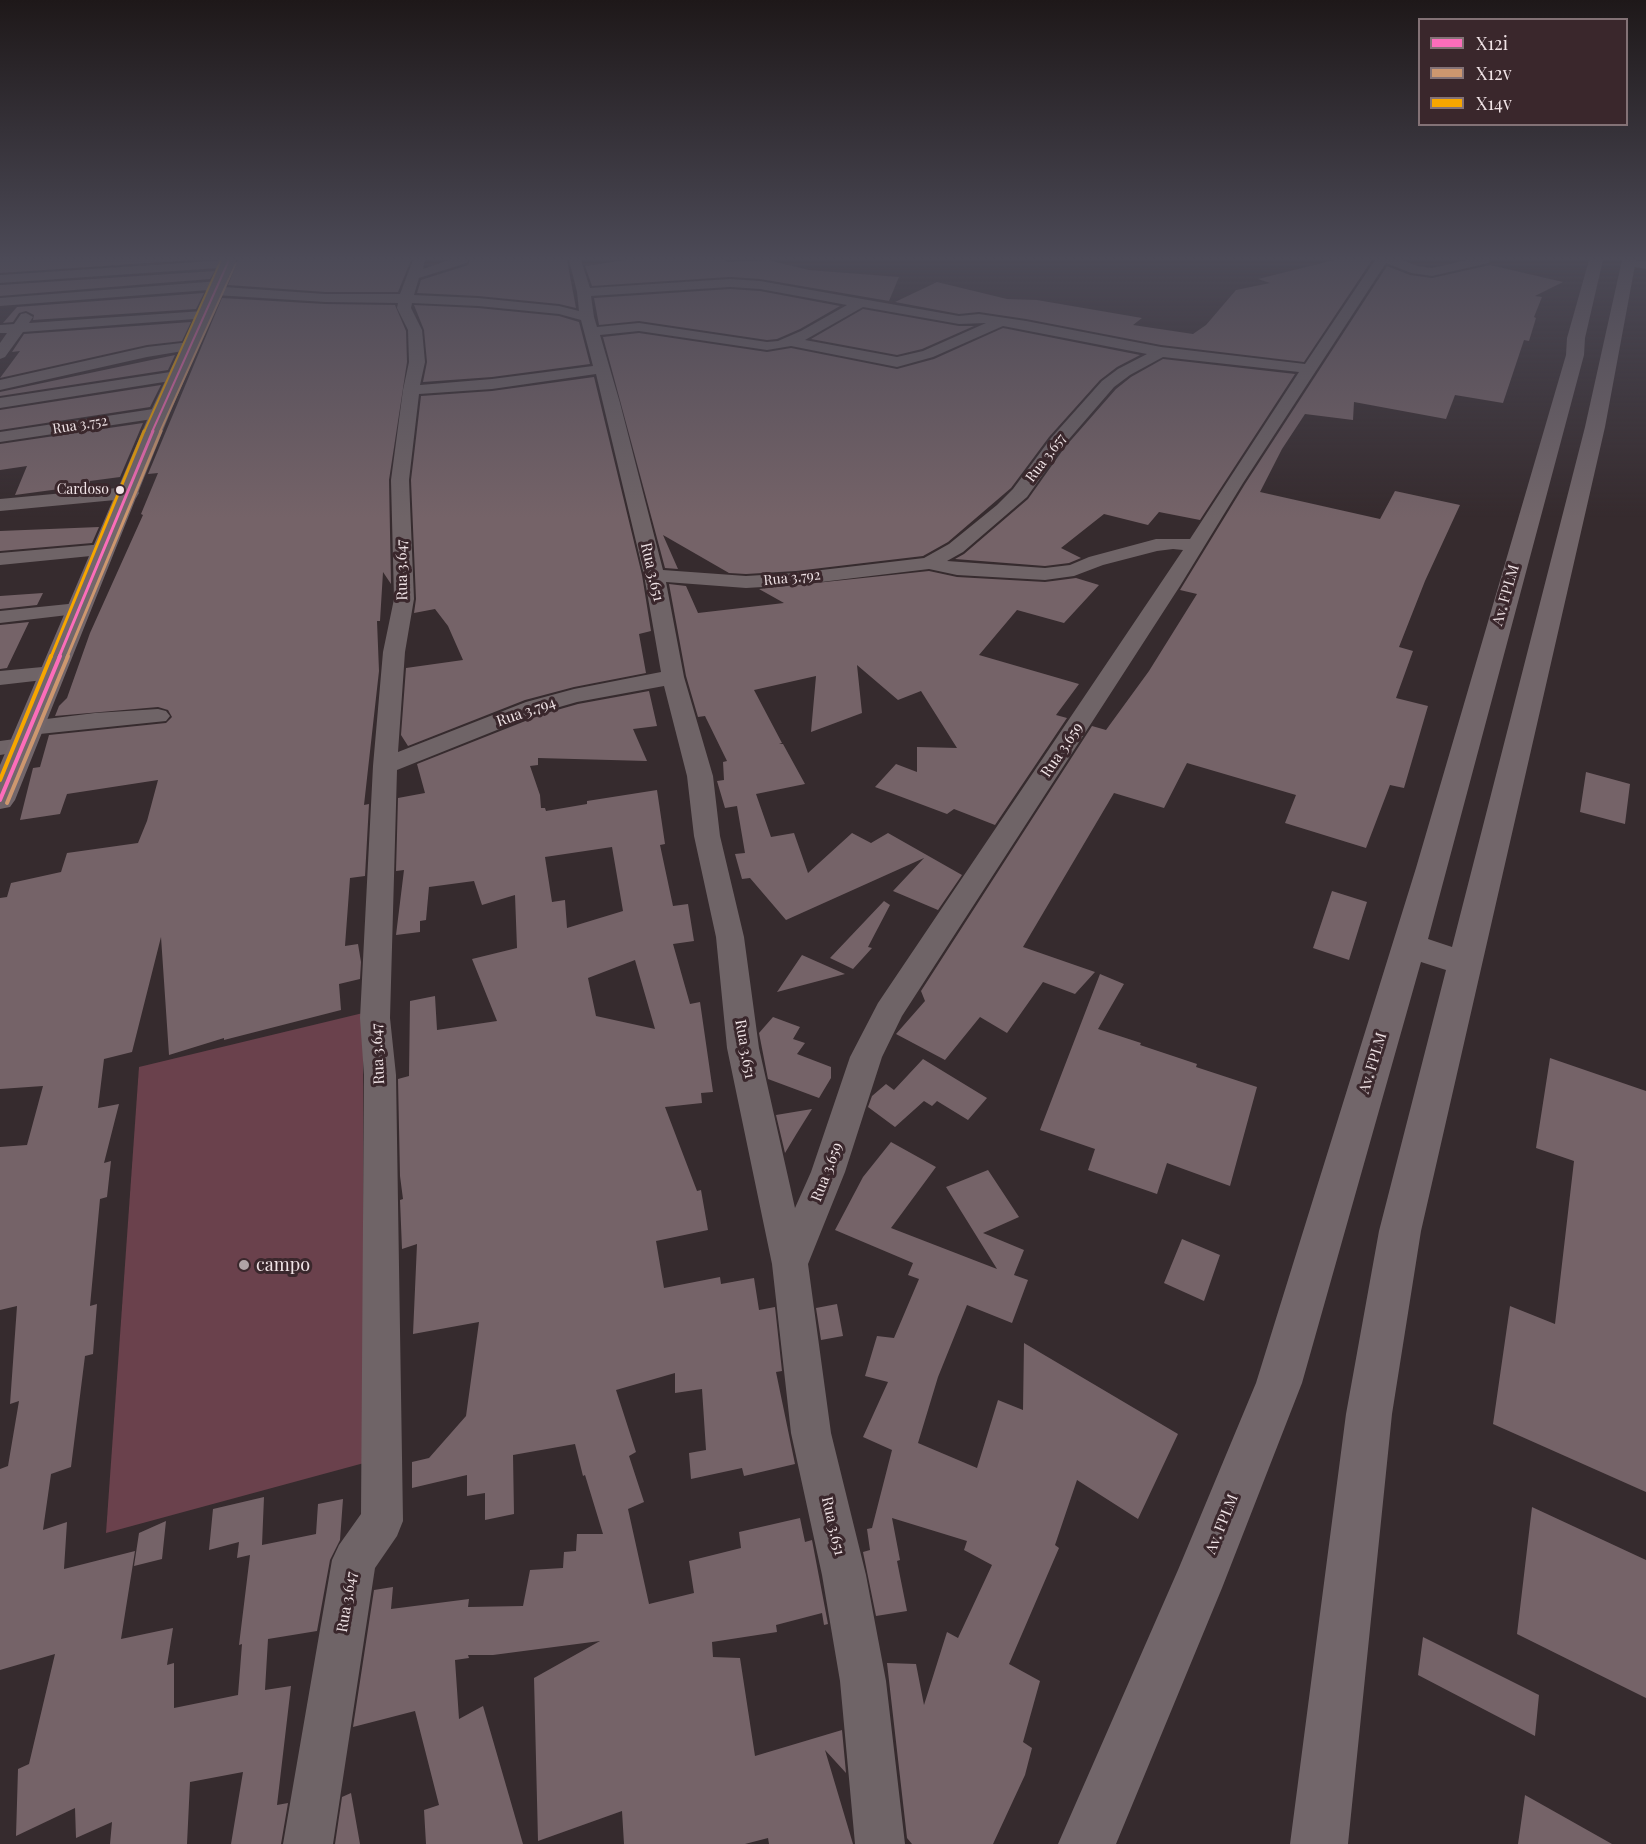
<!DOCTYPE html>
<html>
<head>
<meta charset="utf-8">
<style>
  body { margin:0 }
  #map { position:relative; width:1646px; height:1844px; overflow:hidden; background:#362b2e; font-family:"Playfair Display",serif }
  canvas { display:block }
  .legend { position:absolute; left:1418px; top:18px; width:210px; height:108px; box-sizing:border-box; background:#3a272c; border:2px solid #837276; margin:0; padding:8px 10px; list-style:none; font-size:18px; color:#f0e3e6 }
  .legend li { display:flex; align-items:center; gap:12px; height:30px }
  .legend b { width:30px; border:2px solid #837276 }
</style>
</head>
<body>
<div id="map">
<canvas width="1646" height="1844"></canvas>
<ul class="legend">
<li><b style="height:8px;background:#fb6dba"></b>X12i</li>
<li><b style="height:8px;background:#cd976f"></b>X12v</li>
<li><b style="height:8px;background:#f7a600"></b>X14v</li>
</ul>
</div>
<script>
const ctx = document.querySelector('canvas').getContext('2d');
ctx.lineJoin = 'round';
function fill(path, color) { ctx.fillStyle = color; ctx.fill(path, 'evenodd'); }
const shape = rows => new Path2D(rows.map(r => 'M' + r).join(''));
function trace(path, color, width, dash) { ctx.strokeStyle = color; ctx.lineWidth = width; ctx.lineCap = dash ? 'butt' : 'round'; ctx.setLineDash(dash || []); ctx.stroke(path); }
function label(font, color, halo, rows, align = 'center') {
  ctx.font = font + ' "Playfair Display",serif'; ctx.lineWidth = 6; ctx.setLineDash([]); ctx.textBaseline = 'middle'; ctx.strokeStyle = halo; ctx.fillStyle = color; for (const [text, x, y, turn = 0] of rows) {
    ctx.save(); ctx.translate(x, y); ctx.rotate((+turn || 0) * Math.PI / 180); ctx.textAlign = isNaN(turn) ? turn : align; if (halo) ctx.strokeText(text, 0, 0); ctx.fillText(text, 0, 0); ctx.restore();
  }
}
fill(shape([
  [363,1013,364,1463,106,1533,139,1067]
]), '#6a414c');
fill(shape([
  [0,260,194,260,0,273],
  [238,260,411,260,398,292,325,292,228,285],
  [470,260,567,260,576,308,559,304,478,296,417,293,421,280,468,265],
  [626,260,724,260,728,262,768,260,809,270,899,277,889,301,760,279,730,277,592,286,585,266],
  [1334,260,1372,260,1304,362,1161,345,1026,319,979,312,959,314,895,302,937,282,1007,299,1037,300,1142,318,1133,325,1193,334,1206,325,1236,290,1270,283,1258,279],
  [1490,265,1563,282,1535,296,1542,297,1534,317,1536,318,1529,341,1524,340,1503,403,1455,395,1446,419,1354,402,1353,420,1305,414,1282,449,1260,492,1380,519,1395,491,1460,505,1425,581,1399,647,1413,651,1396,698,1428,706,1404,788,1390,785,1366,848,1285,823,1296,795,1187,763,1164,808,1114,793,1023,947,1095,972,1075,994,1043,982,1007,1033,980,1017,945,1060,896,1034,925,1001,921,991,1092,726,1106,730,1149,671,1197,594,1180,590,1245,484,1387,266,1410,275,1432,278],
  [215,271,210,279,0,296,0,285],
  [730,289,760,291,840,306,800,329,777,339,767,340,639,321,599,325,594,298],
  [204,293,196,309,33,320,34,315,26,311,19,313,13,322,3,323,17,307],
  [222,298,325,304,395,305,406,331,407,362,389,480,391,584,383,572,380,621,377,621,379,671,364,805,369,804,365,876,350,878,345,946,358,944,361,962,360,979,339,984,341,1010,224,1040,224,1038,169,1055,161,937,132,1052,104,1059,98,1108,119,1104,104,1163,111,1161,107,1197,100,1199,90,1306,97,1304,93,1354,85,1356,71,1467,51,1474,43,1530,67,1522,64,1569,135,1551,121,1639,173,1628,167,1665,174,1663,174,1708,238,1695,242,1644,239,1645,250,1555,237,1558,239,1542,209,1550,213,1509,264,1497,262,1545,316,1534,318,1504,343,1499,340,1540,330,1560,317,1631,268,1639,265,1690,291,1686,277,1805,288,1803,281,1844,231,1844,243,1772,190,1782,187,1844,110,1844,112,1822,76,1838,75,1808,16,1836,18,1769,29,1764,55,1654,0,1670,0,1469,8,1466,19,1401,10,1404,17,1306,0,1310,0,1147,27,1145,43,1086,0,1089,0,898,7,897,11,883,61,872,67,853,138,843,147,821,158,780,67,794,60,814,20,820,33,768,40,767,49,735,166,723,172,717,168,710,158,707,55,716,59,706,67,698,90,633,143,515,141,514,158,473,148,474],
  [414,305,478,308,559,316,579,322,590,364,492,377,423,382,427,362,424,330],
  [863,309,959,326,974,326,922,349,897,355,811,339],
  [191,322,182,341,147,345,0,378,20,351,12,352,24,334],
  [1003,328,1140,355,1117,367,1100,380,1049,437,1011,488,948,542,923,556,796,571,746,574,729,573,663,535,678,569,665,568,603,337,639,333,767,352,791,348,897,369,934,359],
  [175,355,168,370,0,396,0,392],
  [1163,359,1295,374,1200,520,1159,512,1148,525,1104,514,1061,548,1081,558,1069,563,1045,566,955,559,964,554,1028,499,1065,447,1116,389,1131,377],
  [594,377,642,575,651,631,639,634,646,673,574,687,525,700,408,746,401,735,406,668,463,660,448,626,435,609,414,613,416,599,411,480,421,396,492,391],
  [161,385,150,407,0,430,0,410],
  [143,423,120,477,90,481,89,485,15,495,27,466,0,470,0,444],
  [99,527,92,543,0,551,0,531],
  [929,571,957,577,1045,582,1076,578,1099,585,1064,623,1017,610,979,655,1079,684,1056,715,1067,718,995,825,954,809,947,814,875,787,896,764,917,772,917,747,957,748,921,691,898,700,857,665,862,713,811,732,816,676,754,690,782,743,779,744,783,744,805,784,756,794,771,837,794,833,808,873,852,833,871,843,888,833,962,875,938,910,893,891,924,858,786,920,750,878,742,879,735,854,745,853,737,806,725,808,717,781,724,780,723,762,727,761,705,716,698,717,686,676,669,584,686,586,698,613,784,603,759,589],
  [43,593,37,605,0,609,0,596],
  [29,622,7,668,0,669,0,625],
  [649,691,657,726,633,729,647,761,538,758,538,765,530,766,540,795,541,808,545,808,546,811,587,804,587,801,657,790,665,844,660,845,673,906,688,904,694,941,673,944,690,1004,700,1002,713,1092,701,1093,702,1103,665,1107,697,1191,701,1190,708,1230,656,1241,664,1288,720,1277,721,1284,754,1278,759,1310,775,1307,782,1371,776,1372,795,1464,744,1476,742,1468,691,1479,689,1453,706,1450,702,1389,675,1393,675,1373,616,1390,636,1452,629,1456,644,1502,628,1509,649,1604,694,1593,689,1561,741,1548,739,1532,800,1518,805,1542,812,1540,828,1624,824,1625,822,1613,776,1625,777,1632,712,1642,713,1657,740,1658,755,1756,842,1730,846,1773,825,1750,853,1844,769,1844,768,1838,745,1844,624,1844,622,1811,538,1841,534,1678,600,1641,493,1655,468,1655,469,1658,455,1660,459,1719,483,1706,523,1844,426,1844,424,1810,439,1805,415,1711,353,1727,374,1590,393,1587,391,1609,469,1599,468,1607,523,1606,530,1570,563,1568,564,1552,576,1551,577,1534,603,1534,585,1475,583,1476,575,1444,513,1455,514,1514,485,1520,485,1493,467,1496,467,1475,412,1488,412,1462,429,1458,466,1416,479,1322,413,1334,417,1244,402,1249,400,1200,403,1199,400,1176,398,1079,409,1076,410,1001,435,996,437,1030,497,1021,472,959,517,948,515,895,482,905,474,881,429,887,426,920,420,921,420,932,396,935,404,870,396,871,398,798,425,793,417,764,543,714,578,704],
  [612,847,623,911,567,928,565,900,552,902,545,857],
  [635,960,655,1029,596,1016,588,978],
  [1586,772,1630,784,1625,824,1580,812],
  [1332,891,1367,902,1349,960,1313,948],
  [884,901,890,905,868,947,872,948,853,969,830,958],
  [802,955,845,974,777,992],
  [1100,974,1124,984,1098,1029,1141,1043,1140,1045,1197,1064,1196,1067,1257,1087,1230,1186,1167,1163,1157,1194,1088,1170,1095,1149,1040,1130],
  [773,1017,800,1027,793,1039,805,1043,797,1054,831,1067,831,1078,819,1098,768,1079,759,1033],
  [1550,1058,1646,1091,1646,1492,1493,1424,1510,1306,1555,1324,1574,1161,1536,1148],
  [923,1059,987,1098,968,1120,937,1101,932,1106,924,1101,895,1127,868,1107,872,1096,886,1084,894,1090],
  [812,1109,797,1133,785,1153,776,1115],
  [891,1142,936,1167,891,1228,997,1269,946,1187,988,1170,1019,1217,983,1233,1024,1250,1014,1275,1028,1280,1012,1323,967,1305,938,1377,918,1443,977,1468,998,1400,1023,1410,1024,1343,1178,1434,1138,1519,1077,1480,1055,1545,1059,1548,1009,1664,1040,1681,1023,1742,1032,1748,1025,1775,993,1844,912,1844,907,1838,887,1663,916,1664,924,1705,947,1632,958,1638,992,1565,964,1550,967,1541,892,1518,900,1560,897,1561,907,1611,876,1616,863,1552,870,1550,867,1529,872,1528,892,1450,863,1437,888,1382,865,1376,877,1336,894,1338,919,1279,908,1275,913,1263,835,1230,863,1177],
  [1182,1239,1220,1255,1204,1301,1164,1283],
  [837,1304,843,1336,821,1340,816,1308],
  [1532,1507,1646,1560,1646,1698,1517,1634],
  [166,1521,162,1559,134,1566,139,1533],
  [1423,1637,1539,1695,1535,1736,1418,1675],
  [351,1793,360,1844,335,1844,342,1797],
  [1525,1795,1612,1844,1518,1844]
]), '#756368');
fill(shape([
  [228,260,235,264,233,267,0,283,0,275,228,260],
  [413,260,425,260,423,269,449,260,468,260,467,263,419,278,414,295,478,298,559,306,579,311,577,292,569,260,581,260,590,288,730,279,760,281,959,316,979,314,1026,321,1161,347,1305,364,1375,260,1402,260,1418,266,1432,268,1467,260,1490,260,1489,263,1432,276,1411,273,1386,263,1243,483,1180,586,902,1016,882,1057,845,1172,808,1264,831,1433,866,1575,886,1681,905,1844,855,1844,840,1681,822,1575,791,1433,772,1264,727,1048,716,937,694,836,687,776,664,686,577,702,542,712,397,770,390,1018,396,1075,403,1521,397,1536,375,1568,333,1844,283,1844,332,1560,339,1545,361,1514,364,1075,360,1018,373,766,383,652,394,599,391,480,403,390,409,362,408,330,397,308,398,303,325,302,215,295,210,294,209,290,0,306,0,298,219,281,224,282,226,285,224,287,325,294,400,294,413,260],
  [730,287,760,289,847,305,801,331,778,341,767,342,639,323,597,327,594,317,591,296,730,287],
  [412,303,478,306,559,314,581,320,593,366,492,379,420,385,425,362,422,330,411,308,412,303],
  [863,307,959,324,986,323,923,351,897,357,805,340,863,307],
  [1003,326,1147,354,1118,369,1102,381,1051,438,1013,489,997,505,949,544,924,558,796,573,746,576,663,570,620,403,600,335,639,331,767,350,791,346,897,367,933,357,1003,326],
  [1163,357,1299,372,1190,539,1156,539,1089,557,1070,565,1045,568,947,561,963,552,1027,497,1063,446,1114,387,1130,375,1163,357],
  [596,374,644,575,661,672,574,689,526,702,398,752,405,652,414,599,409,480,419,394,492,389,596,374],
  [1173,549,1183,550,878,1003,850,1057,811,1172,795,1208,759,1048,744,937,720,836,713,776,684,677,666,582,746,588,796,585,929,569,957,575,1045,580,1074,576,1103,565,1157,551,1173,549],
  [1624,260,1646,261,1646,269,1624,265,1624,260],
  [203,311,208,312,210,315,208,318,23,332,5,357,0,359,0,343,7,333,0,333,0,325,14,324,21,314,26,313,33,317,29,323,203,311],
  [190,342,197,346,195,349,147,357,0,390,0,380,147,347,190,342],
  [177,371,185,376,183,379,0,408,0,398,177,371],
  [160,408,166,409,168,413,166,417,0,442,0,432,160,408],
  [104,544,111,546,114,550,111,554,0,565,0,553,104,544],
  [78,603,85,605,89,609,85,613,0,623,0,611,78,603],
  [53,666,61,668,64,673,61,678,0,685,0,671,53,666],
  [158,709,166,711,170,716,166,721,30,735,22,733,18,728,22,723,30,721,95,713,158,709],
  [22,738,31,740,34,745,31,750,0,755,0,741,22,738]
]), '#6f6467');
fill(shape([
  [128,487,136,488,139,493,136,498,0,511,0,499,128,487]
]), '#6f6467');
fill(shape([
  [222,260,236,260,170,413,15,800,10,807,0,809,0,765,150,413,222,260],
  [1589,260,1603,260,1585,338,1584,355,1428,939,1452,947,1585,427,1622,260,1636,260,1605,427,1421,1231,1392,1414,1348,1844,1290,1844,1346,1414,1379,1231,1446,970,1421,962,1302,1383,1222,1588,1116,1844,1058,1844,1178,1570,1256,1383,1416,868,1566,355,1567,338,1589,260]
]), '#72666a');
trace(shape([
  [152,432,229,260]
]), '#fb6dba', 2);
trace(shape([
  [59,657,153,431]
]), '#fb6dba', 3);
trace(shape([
  [0,800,60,656]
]), '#fb6dba', 4);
trace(shape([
  [160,432,236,263]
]), '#cd976f', 2);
trace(shape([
  [67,657,161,431]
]), '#cd976f', 3);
trace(shape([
  [7,803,68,656]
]), '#cd976f', 4);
trace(shape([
  [144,432,221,260]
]), '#f7a600', 2);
trace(shape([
  [51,657,144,431]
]), '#f7a600', 3);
trace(shape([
  [0,780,51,656]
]), '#f7a600', 4);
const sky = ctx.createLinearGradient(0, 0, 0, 518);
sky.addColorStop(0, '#1e1819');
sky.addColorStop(0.5, '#4c4a57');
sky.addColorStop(1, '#4c4a5700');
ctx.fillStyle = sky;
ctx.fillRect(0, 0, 1646, 518);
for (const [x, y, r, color] of [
  [120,490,5,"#f0e3e6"],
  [244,1265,6,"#afa3a6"]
]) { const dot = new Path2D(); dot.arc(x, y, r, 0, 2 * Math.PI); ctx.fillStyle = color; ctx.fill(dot); trace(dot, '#3a272c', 2); }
label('14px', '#f0e3e6', '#3a272c', [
  ["Rua 3.752",80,425,-9],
  ["Rua 3.657",1046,458,-53],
  ["Rua 3.792",792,578,-6]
]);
label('14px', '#f0e3e6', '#3a272c', [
  ["Cardoso",109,490]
], 'right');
label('15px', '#f0e3e6', '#3a272c', [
  ["Rua 3.647",402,570,-91],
  ["Rua 3.651",652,572,77],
  ["Av. FPLM",1506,595,-74],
  ["Rua 3.794",526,712,-19],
  ["Rua 3.659",1062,750,-56],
  ["Rua 3.651",745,1049,80],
  ["Rua 3.647",378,1054,-93],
  ["Av. FPLM",1373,1063,-73],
  ["Rua 3.659",827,1172,-69],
  ["Av. FPLM",1222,1524,-68],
  ["Rua 3.651",833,1526,77],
  ["Rua 3.647",347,1602,-81]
]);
label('18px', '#f0e3e6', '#3a272c', [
  ["campo",256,1265]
], 'left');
</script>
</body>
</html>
